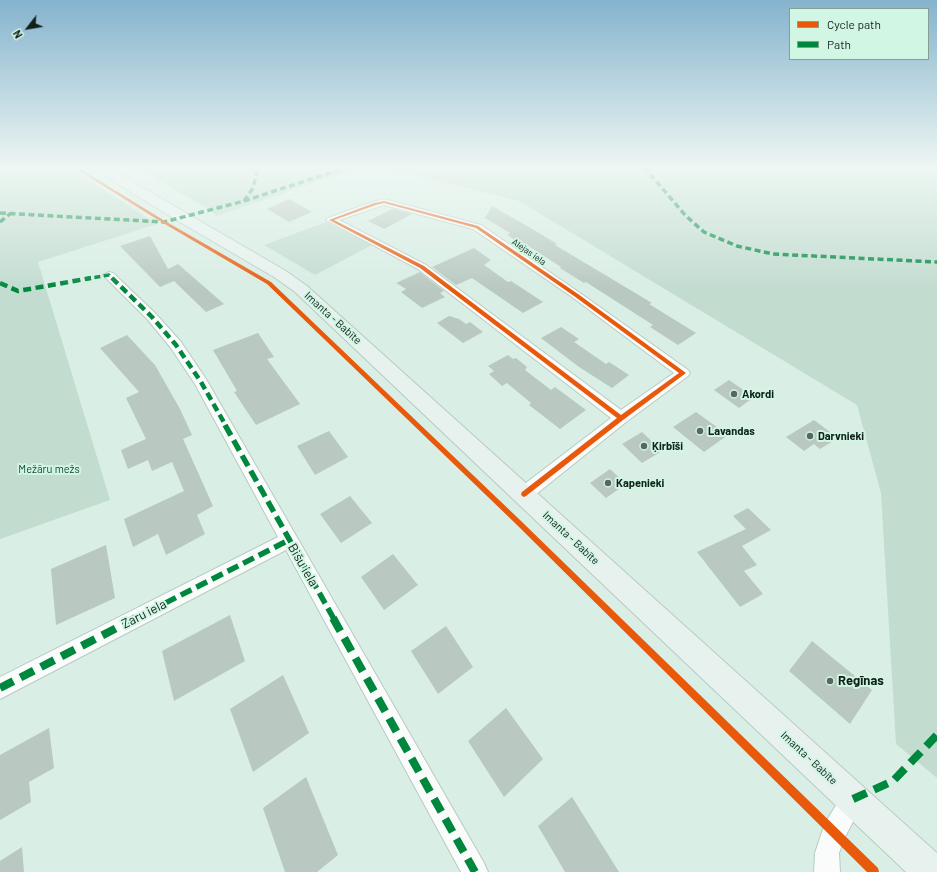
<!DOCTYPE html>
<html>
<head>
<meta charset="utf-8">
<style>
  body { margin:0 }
  #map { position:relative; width:937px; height:872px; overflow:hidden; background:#d9eee4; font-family:Barlow,sans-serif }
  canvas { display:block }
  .legend { position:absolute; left:789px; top:8px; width:140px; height:52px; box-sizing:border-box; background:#d1f6e4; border:1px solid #85a093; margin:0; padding:5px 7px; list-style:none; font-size:12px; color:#13201a }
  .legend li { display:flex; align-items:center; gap:8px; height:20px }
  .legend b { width:20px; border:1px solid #85a093 }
  .north { position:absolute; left:8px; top:8px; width:40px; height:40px; -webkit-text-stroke:3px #d1f6e4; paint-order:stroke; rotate:239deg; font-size:11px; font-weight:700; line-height:16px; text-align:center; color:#13201a }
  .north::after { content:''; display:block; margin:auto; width:14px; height:18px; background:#13201a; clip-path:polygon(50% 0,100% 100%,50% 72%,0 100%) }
</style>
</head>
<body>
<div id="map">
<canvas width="937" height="872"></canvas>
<ul class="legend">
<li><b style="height:5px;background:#e8590c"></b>Cycle path</li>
<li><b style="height:5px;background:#00873e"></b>Path</li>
</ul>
<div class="north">N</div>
</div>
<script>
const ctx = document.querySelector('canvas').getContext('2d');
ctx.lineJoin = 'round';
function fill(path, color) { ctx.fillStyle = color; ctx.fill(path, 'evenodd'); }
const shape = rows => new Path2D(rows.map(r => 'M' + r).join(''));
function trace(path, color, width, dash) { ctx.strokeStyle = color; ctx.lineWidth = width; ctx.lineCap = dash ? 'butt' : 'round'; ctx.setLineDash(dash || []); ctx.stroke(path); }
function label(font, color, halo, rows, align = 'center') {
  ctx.font = font + ' Barlow,sans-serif'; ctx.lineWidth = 4; ctx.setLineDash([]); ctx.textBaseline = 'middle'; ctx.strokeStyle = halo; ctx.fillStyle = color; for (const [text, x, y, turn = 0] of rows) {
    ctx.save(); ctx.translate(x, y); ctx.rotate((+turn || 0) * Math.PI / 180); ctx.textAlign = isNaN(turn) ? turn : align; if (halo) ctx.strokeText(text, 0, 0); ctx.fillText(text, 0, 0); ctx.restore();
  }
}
fill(shape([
  [0,167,69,167,157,224,38,262,110,500,0,539],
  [135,167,363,167,216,216,209,209],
  [379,167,937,167,937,778,896,744,881,493,857,405,519,201],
  [326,222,372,245,315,275,264,245]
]), '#c2dcd0');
fill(shape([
  [289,199,312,212,289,222,267,209],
  [492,206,529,227,557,244,555,245,652,303,649,304,696,333,678,345,650,327,653,325,586,282,584,283,560,268,561,267,524,243,521,244,507,235,510,233,485,218],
  [392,209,412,214,384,229,368,221],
  [150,236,168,269,178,264,224,304,206,312,174,281,160,287,120,246],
  [474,248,491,260,484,265,508,282,511,281,543,302,523,313,472,278,456,285,432,267],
  [420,272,444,291,440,293,445,297,422,308,401,292,406,289,396,283],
  [449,316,459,319,466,324,470,322,483,332,463,343,437,323],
  [561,327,579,339,574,342,606,364,609,362,629,375,612,388,579,367,541,338],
  [258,333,274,357,267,359,300,404,256,425,234,392,237,391,213,350],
  [127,335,155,365,180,409,192,435,183,439,213,506,197,515,205,534,166,555,158,534,133,547,124,519,184,491,172,462,152,471,148,460,128,469,121,450,146,439,126,398,139,392,100,348],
  [508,355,513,359,516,358,527,367,525,370,551,390,555,387,586,410,560,429,529,405,531,403,507,383,502,386,489,374,494,371,488,366],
  [729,380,754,397,739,408,714,390],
  [696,412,728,435,704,452,673,427],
  [814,420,838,438,820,449,814,444,804,451,786,437],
  [329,431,348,457,315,475,297,446],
  [642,432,662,451,642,463,622,444],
  [610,469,626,484,606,498,590,483],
  [350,496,372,523,341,543,320,514],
  [748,508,771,530,742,546,757,565,744,571,763,594,740,607,697,552,746,529,733,516],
  [106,545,115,598,56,625,51,569],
  [393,554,418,585,384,610,361,577],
  [230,615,245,661,174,701,162,651],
  [446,626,473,667,438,694,411,651],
  [812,641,872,690,850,724,789,671],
  [283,675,309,733,253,772,230,709],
  [506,708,543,759,504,797,468,741],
  [49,728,54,768,29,782,31,802,0,820,0,755],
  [306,777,338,855,317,872,285,872,263,808],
  [572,797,619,872,565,872,538,826],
  [22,847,24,872,0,872,0,861]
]), '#b9c9c1');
const minor = shape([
  [384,199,481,225,580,293,688,370,690,373,688,376,626,422,530,499,524,501,518,499,516,494,518,489,611,418,418,269,326,220,328,218,372,202,384,199],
  [384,205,473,229,572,297,674,373,621,410,426,265,339,220,384,205],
  [109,272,113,273,156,314,181,342,206,379,484,863,488,872,461,872,286,550,0,699,0,677,278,537,195,384,171,348,148,320,103,275,109,272],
  [853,787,861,791,865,799,845,837,839,853,840,872,814,872,815,853,825,823,845,791,853,787]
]);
const secondary = shape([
  [93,167,107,167,286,271,307,286,937,853,937,872,906,872,295,292,274,277,178,221,95,170,93,167]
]);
trace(minor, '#b9cac2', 2);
trace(secondary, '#b9cac2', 2);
fill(minor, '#f9fcfb');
fill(secondary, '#e7f2ee');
trace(shape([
  [644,167,686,216,704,232,737,246,773,254,937,262],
  [244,201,253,188,258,167],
  [0,213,164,222,244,201,348,167],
  [0,222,11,213],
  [85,279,109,275,113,279]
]), '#00873e', 3.5, [6, 3.5]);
trace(shape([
  [112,278,152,317,176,345,201,382,226,426],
  [0,283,18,291,91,278]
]), '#00873e', 4.5, [8, 4.5]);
trace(shape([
  [225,425,334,619],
  [134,619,289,540]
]), '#00873e', 5.5, [12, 5.5]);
trace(shape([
  [333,618,475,872],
  [0,688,136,618],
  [853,799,893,781,937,735]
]), '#00873e', 8, [15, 8]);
fill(shape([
  [73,167,77,167,165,221,271,282,520,520,878,868,879,872,867,872,516,524,267,284,163,223,73,167],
  [384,201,478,226,578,294,686,373,623,420,526,496,524,497,522,496,521,494,522,492,617,418,420,268,329,220,374,203,384,201],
  [384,203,476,228,574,296,679,373,621,415,424,266,334,220,376,205,384,203]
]), '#e8590c');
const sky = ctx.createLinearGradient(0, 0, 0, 289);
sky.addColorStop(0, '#85b3cd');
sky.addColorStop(0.58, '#eef7f3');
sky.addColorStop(1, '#eef7f300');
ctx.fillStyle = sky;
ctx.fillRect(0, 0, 937, 289);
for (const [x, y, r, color] of [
  [734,394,4,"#586861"],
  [700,431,4,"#586861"],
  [810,436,4,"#586861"],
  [644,446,4,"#586861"],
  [608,483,4,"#586861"],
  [830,681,4,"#586861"]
]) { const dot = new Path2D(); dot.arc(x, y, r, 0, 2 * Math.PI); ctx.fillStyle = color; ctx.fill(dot); trace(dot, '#d1f6e4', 1.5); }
label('9px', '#13201a', '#d1f6e4', [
  ["Alejas iela",529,252,35]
]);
label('11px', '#13201a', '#d1f6e4', [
  ["Imanta - Babīte",333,318,42],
  ["Imanta - Babīte",571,538,43],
  ["Imanta - Babīte",809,758,43]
]);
label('bold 11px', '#13201a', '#d1f6e4', [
  ["Akordi",742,394],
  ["Lavandas",708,431],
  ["Darvnieki",818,436],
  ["Ķirbīši",652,446],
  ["Kapenieki",616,483]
], 'left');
label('11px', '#144532', '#d1f6e4', [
  ["Mežāru mežs",49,469]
]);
label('13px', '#13201a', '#d1f6e4', [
  ["Bišu iela",303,565,60],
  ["Zaru iela",144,614,-27]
]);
label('bold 13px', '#13201a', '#d1f6e4', [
  ["Regīnas",838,681]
], 'left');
</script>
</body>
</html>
